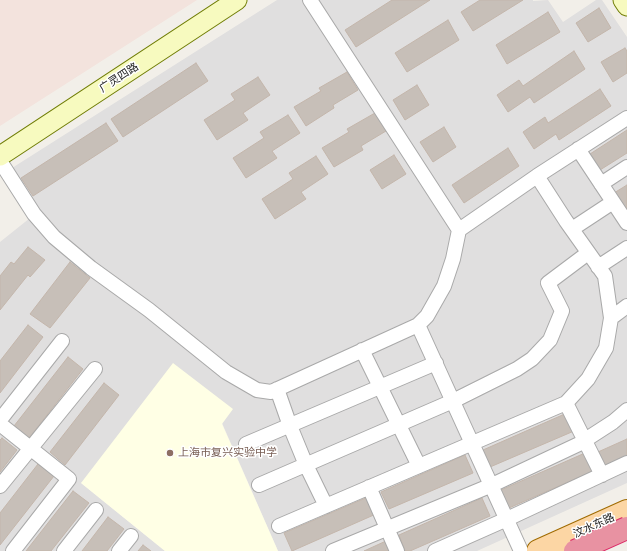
<!DOCTYPE html>
<html>
<head>
<meta charset="utf-8">
<style>
  body { margin:0 }
  canvas { display:block; background:#f2efe9 }
</style>
</head>
<body>
<canvas width="627" height="551"></canvas>
<script>
const ctx = document.querySelector('canvas').getContext('2d');
ctx.lineJoin = 'round';
function fill(path, color) { ctx.fillStyle = color; ctx.fill(path, 'evenodd'); }
const shape = rows => new Path2D(rows.map(r => 'M' + r).join(''));
function trace(path, color, width, dash) { ctx.strokeStyle = color; ctx.lineWidth = width; ctx.lineCap = dash ? 'butt' : 'round'; ctx.setLineDash(dash || []); ctx.stroke(path); }
function label(font, color, halo, rows, align = 'center') {
  ctx.font = font + ' Manrope,"Noto Sans SC",sans-serif'; ctx.lineWidth = 3; ctx.setLineDash([]); ctx.textBaseline = 'middle'; ctx.strokeStyle = halo; ctx.fillStyle = color; for (const [text, x, y, turn = 0] of rows) {
    ctx.save(); ctx.translate(x, y); ctx.rotate((+turn || 0) * Math.PI / 180); ctx.textAlign = isNaN(turn) ? turn : align; if (halo) ctx.strokeText(text, 0, 0); ctx.fillText(text, 0, 0); ctx.restore();
  }
}
fill(shape([
  [277,0,533,0,533,1,548,0,563,22,596,0,602,0,627,37,627,483,477,551,278,551,222,423,81,483,165,551,0,551,0,242,40,210,12,168]
]), '#e0dfdf');
fill(shape([
  [173,363,233,409,222,424,278,551,165,551,81,483]
]), '#ffffe5');
fill(shape([
  [0,0,197,0,0,126]
]), '#f3e3dd');
const building = shape([
  [392,0,430,0,356,47,345,30,392,0],
  [480,0,523,0,473,31,461,12,480,0],
  [599,8,611,28,588,42,576,23,599,8],
  [548,12,560,32,507,64,496,45,548,12],
  [448,20,459,40,407,72,395,53,448,20],
  [625,48,627,51,627,73,613,82,601,62,625,48],
  [574,51,585,69,534,103,530,97,508,112,497,95,519,80,523,86,574,51],
  [196,63,208,81,123,137,111,119,196,63],
  [347,72,358,90,333,105,334,108,306,126,294,107,321,91,319,88,347,72],
  [258,77,270,95,243,113,248,120,217,140,204,120,235,100,231,94,258,77],
  [417,85,429,105,405,120,393,100,417,85],
  [600,89,611,106,559,140,556,134,534,149,523,132,545,117,548,123,600,89],
  [375,113,386,131,361,146,363,150,334,167,322,148,349,132,347,129,375,113],
  [288,115,300,133,272,151,277,158,246,178,233,158,264,138,260,132,288,115],
  [106,123,118,141,33,196,21,178,106,123],
  [444,127,456,147,433,162,420,142,444,127],
  [627,130,627,153,600,170,590,154,627,130],
  [508,148,519,166,464,203,452,185,508,148],
  [394,155,406,174,382,189,370,170,394,155],
  [316,156,328,174,301,192,306,199,275,219,262,199,293,179,289,173,316,156],
  [627,185,627,208,625,209,614,193,627,185],
  [28,247,45,260,30,277,28,275,0,310,0,276,11,262,14,264,28,247],
  [70,262,90,278,50,328,30,314,70,262],
  [28,325,43,337,0,393,0,361,28,325],
  [68,357,83,369,29,438,14,426,68,357],
  [104,383,119,395,65,465,50,452,104,383],
  [567,413,574,431,490,467,483,450,567,413],
  [2,438,17,450,0,472,0,440,2,438],
  [627,439,627,460,606,469,598,452,627,439],
  [585,453,593,471,509,508,501,490,585,453],
  [465,455,473,473,389,509,381,492,465,455],
  [38,464,54,476,0,545,0,513,38,464],
  [73,491,89,503,51,551,26,551,73,491],
  [368,497,376,514,292,551,284,533,368,497],
  [482,498,490,516,410,551,405,551,399,535,482,498],
  [108,517,124,529,107,551,82,551,108,517],
  [386,541,391,551,364,551,386,541],
  [143,545,151,551,138,551,143,545]
]);
fill(building, '#c7bfb8');
trace(building, '#c4b6ab', 1);
const street = shape([
  [310,0,459,230],
  [578,149,627,223],
  [0,161,34,214,54,237,91,268,149,310,226,372,257,390,271,392,418,325,521,551],
  [601,184,627,167],
  [572,229,613,202],
  [598,267,627,248],
  [611,318,627,306],
  [418,325,427,316,444,286,453,259,459,230,537,176,627,118],
  [362,350,419,466],
  [277,389,290,426,306,465,326,506],
  [566,403,602,475],
  [0,420,62,341],
  [0,424,69,479,13,551],
  [246,444,436,363],
  [259,485,453,401,517,369,532,359,550,340,562,311,548,283,588,253],
  [0,486,95,369],
  [369,487,397,551],
  [279,526,566,403,588,379,606,348,611,318,605,276,566,221,537,176],
  [64,551,96,510],
  [119,551,131,536],
  [333,551,492,485,579,444,613,422,627,410],
  [435,551,507,519,627,463]
]);
const secondary = shape([
  [623,0,627,6],
  [0,156,237,0]
]);
const primary = shape([
  [538,551,627,511]
]);
trace(street, '#a9a9a9', 16);
trace(secondary, '#707d05', 21);
trace(primary, '#a06b00', 24);
trace(street, '#fff', 14);
trace(secondary, '#f7fabf', 19);
trace(primary, '#fcd6a4', 22);
const highwayBridge = shape([
  [575,551,627,528]
]);
trace(highwayBridge, '#dc2a67', 24, []);
trace(highwayBridge, '#e892a2', 22);
for (const [x, y, r, color] of [
  [170,453,4,"#8d6e63"]
]) { const dot = new Path2D(); dot.arc(x, y, r, 0, 2 * Math.PI); ctx.fillStyle = color; ctx.fill(dot); trace(dot, '#fff', 1.5); }
label('11px', '#222', '#fff', [
  ["广灵四路",119,78,-33],
  ["汶水东路",594,526,-24]
]);
label('11px', '#785e54', '#fff', [
  ["上海市复兴实验中学",178,453]
], 'left');
</script>
</body>
</html>
